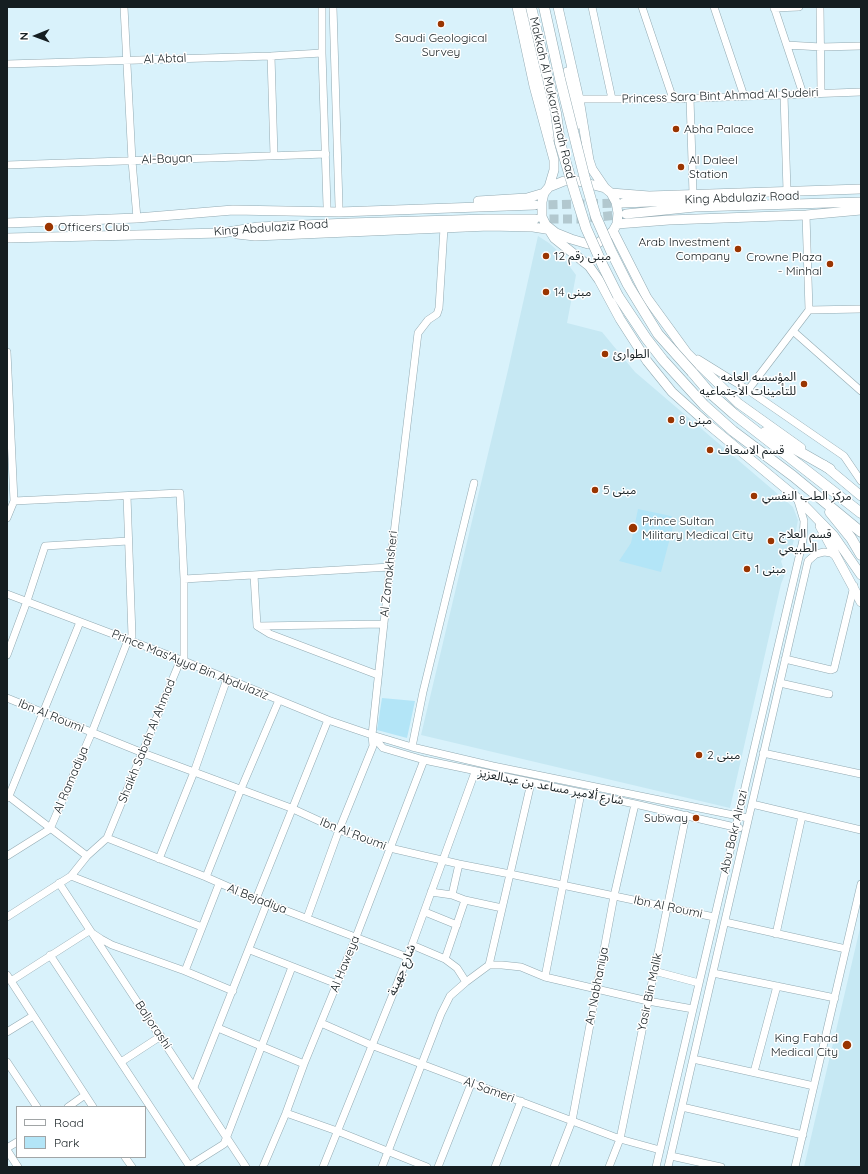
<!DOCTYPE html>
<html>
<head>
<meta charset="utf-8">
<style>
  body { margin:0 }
  #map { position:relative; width:868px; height:1174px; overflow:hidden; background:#d9f2fb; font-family:Quicksand,sans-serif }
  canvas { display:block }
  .frame { position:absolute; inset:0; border:8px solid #151e21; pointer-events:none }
  .legend { position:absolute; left:16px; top:1106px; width:130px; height:52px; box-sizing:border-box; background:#fff; border:1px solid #a1a5a6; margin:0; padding:5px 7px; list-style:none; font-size:12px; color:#151e21 }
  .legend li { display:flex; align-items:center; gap:8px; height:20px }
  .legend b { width:20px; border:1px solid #a1a5a6 }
  .north { position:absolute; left:16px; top:16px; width:40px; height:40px; -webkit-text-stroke:3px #fff; paint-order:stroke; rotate:269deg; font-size:11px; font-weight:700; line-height:16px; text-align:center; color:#151e21 }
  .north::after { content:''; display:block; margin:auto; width:14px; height:18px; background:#151e21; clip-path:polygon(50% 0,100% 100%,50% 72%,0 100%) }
</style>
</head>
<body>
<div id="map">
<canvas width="868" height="1174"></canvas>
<div class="frame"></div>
<ul class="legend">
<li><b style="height:5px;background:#fff"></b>Road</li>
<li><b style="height:11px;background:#b3e5f7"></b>Park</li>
</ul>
<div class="north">N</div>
</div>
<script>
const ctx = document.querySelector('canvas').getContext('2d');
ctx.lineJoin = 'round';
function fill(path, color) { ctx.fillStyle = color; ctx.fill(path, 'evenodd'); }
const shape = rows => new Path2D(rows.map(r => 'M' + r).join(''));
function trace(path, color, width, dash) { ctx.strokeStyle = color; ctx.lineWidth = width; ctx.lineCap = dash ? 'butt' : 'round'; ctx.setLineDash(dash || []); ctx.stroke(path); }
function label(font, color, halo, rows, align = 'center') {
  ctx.font = font + ' Quicksand,"Noto Sans Arabic",sans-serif'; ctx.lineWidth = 3; ctx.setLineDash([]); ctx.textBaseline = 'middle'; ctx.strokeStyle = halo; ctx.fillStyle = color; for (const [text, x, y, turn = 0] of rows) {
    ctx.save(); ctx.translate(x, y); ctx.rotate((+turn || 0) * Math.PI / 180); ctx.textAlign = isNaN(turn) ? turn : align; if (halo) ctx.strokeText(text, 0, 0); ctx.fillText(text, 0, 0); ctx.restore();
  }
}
fill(shape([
  [538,236,549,243,559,252,576,275,567,323,602,332,635,372,793,507,798,520,795,536,792,547,781,561,785,574,781,584,730,808,421,735,508,370],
  [861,924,861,1167,804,1167]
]), '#c6e8f3');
fill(shape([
  [638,509,671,516,675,519,661,572,619,561,631,543],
  [382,698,415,701,407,738,377,730]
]), '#b3e5f7');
trace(shape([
  [535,205,623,203],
  [536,219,580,219,625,214]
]), '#b2c8cf', 9, [9, 4.5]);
const minor = shape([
  [124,7,132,161,137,218],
  [322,7,322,53,327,206],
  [333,7,339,206],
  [592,7,612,99],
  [642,7,673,99],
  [714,7,744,96],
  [774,7,803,94],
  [820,7,821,93],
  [774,8,799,7],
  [787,45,821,47,861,46],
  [271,56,274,155],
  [7,64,271,56,322,53],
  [784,95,787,191],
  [690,98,693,194],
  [579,99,673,99,861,92],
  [7,165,326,154],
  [809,310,861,309],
  [793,331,861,391],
  [7,352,14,501,7,518],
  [698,359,748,390,844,456,861,481],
  [748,390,809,310,806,215],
  [254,575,257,626,270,634,378,675],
  [184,579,390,567],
  [7,594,184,661,328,720,372,735,412,747,493,766,748,818],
  [258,626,384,624],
  [7,655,27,601,45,546,128,541],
  [785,659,831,670,834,669,854,586],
  [780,683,829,694],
  [7,698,143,753,291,808,339,830,390,848,459,864,510,874,714,917],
  [372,735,383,748,424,760,635,804,739,828],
  [412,747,423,692,474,483],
  [763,753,861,774],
  [7,795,87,856],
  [7,798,9,796,80,622],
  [752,804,861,830],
  [107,838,206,877,256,899,407,957],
  [7,856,50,829,92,732,128,640,132,636,127,496],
  [159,859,194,772,227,679],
  [71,876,202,927],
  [206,877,241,789,279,700],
  [59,883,246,1167],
  [431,892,452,895,465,900,502,908],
  [452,895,459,864],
  [256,899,328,720],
  [425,912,457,925],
  [7,917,71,876,87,856,107,838,178,666,184,661,184,579,180,493,14,501],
  [307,918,339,830,373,746,372,735,390,567,418,333,428,320,437,314,439,308,444,228],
  [725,922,846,949],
  [776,934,802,816],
  [412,945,445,959,457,968,466,982],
  [250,950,337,984],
  [50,955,190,1167],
  [445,959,465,900],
  [489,965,502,965,521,967,545,977,648,1001,693,1009],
  [489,965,531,783],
  [185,971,219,884],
  [654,971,699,983],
  [713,973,835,998],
  [7,975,93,1107],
  [545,977,581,793],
  [11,981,89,931,101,939,112,945,185,971,233,991],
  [321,1023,371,1045,620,1139,660,1150],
  [218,1028,304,1064],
  [7,1032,33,1016],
  [693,1059,814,1086],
  [7,1062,37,1107],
  [121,1062,161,1036],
  [754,1072,777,986],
  [194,1087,267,903],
  [68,1107,85,1095],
  [682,1107,803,1135],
  [286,1113,337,1131,427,1167],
  [7,1148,17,1142],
  [7,1150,18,1167],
  [671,1156,721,1167],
  [125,1157,132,1167],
  [189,1166,224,1144,292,967],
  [263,1167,286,1113,304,1064,356,937,424,760],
  [323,1167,405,964,475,772],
  [382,1167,441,1014,450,996,466,982,489,965],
  [438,1167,471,1084],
  [495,1167,521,1101],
  [554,1167,572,1121,614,896,635,804],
  [609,1167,620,1139,686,815],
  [656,1167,803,540,804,521,798,501],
  [668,1167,808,561,816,554,824,552,831,553,837,557],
  [795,1167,861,884]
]);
const major = shape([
  [517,7,534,86,554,160,554,170,549,187],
  [558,7,579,99,589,160,592,169,605,188],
  [567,72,574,113,575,126],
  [574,180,605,188,611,193,616,202,618,213,617,224,613,231,604,239,598,243,588,244,571,239,556,233,546,225,542,217,542,202,544,193,549,187,564,181,574,180],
  [611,193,649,196,861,189],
  [478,201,527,198,544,193],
  [623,203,726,199],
  [626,214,695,207,861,202],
  [7,223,137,218,233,210,339,212,535,205],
  [617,224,669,220,806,215,861,210],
  [546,225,554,238,589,266,599,280,620,319,647,361,672,392,709,425,796,497,834,536,861,575],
  [613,231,647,298,687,353,738,403,801,448],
  [237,234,255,236,489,226,533,227,552,230],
  [7,238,222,233,258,227,349,223,487,219,535,219],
  [824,465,861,496],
  [820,526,861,602]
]);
const highway = shape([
  [523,7,544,101,558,138],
  [618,296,646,338,663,360,704,405,733,431,793,476,861,532],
  [692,372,709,392,734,414,861,513],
  [765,432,830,469],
  [830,512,851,538,861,555]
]);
trace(minor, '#93aab2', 8);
trace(major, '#93aab2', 10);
trace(highway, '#93aab2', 11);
trace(minor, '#fff', 7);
trace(major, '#fff', 9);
trace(highway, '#fff', 10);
const highwayBridge = shape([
  [531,7,556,113,560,143,575,193,586,228,603,266,618,296],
  [544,7,560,79,585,179,596,217,611,251,628,285,658,334,692,372]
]);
trace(highwayBridge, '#93aab2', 11, []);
trace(highwayBridge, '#fff', 10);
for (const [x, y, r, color] of [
  [441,24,4,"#9a3501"],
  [676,129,4,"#9a3501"],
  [681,167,4,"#9a3501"],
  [49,227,5,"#9a3501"],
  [738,249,4,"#9a3501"],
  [546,256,4,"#9a3501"],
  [830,264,4,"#9a3501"],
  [546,292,4,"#9a3501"],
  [605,354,4,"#9a3501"],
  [804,384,4,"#9a3501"],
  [671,420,4,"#9a3501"],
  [710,450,4,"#9a3501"],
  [595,490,4,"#9a3501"],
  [754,496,4,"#9a3501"],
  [633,528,5,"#9a3501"],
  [771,541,4,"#9a3501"],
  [747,569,4,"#9a3501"],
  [699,755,4,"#9a3501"],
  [696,818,4,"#9a3501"],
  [847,1045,5,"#9a3501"]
]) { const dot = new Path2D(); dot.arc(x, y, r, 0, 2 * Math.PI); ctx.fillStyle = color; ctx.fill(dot); trace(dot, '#fff', 1.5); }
label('12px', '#151e21', '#fff', [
  ["Saudi Geological",441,38,"center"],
  ["Survey",441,52,"center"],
  ["Abha Palace",684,129],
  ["Al Daleel",689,160],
  ["Station",689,174],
  ["Officers Club",58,227],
  ["Arab Investment",730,242,"right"],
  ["Company",730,256,"right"],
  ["مبنى رقم 12",554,256],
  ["Crowne Plaza",822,257,"right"],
  ["- Minhal",822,271,"right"],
  ["مبنى 14",554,292],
  ["الطوارئ",613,354],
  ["المؤسسه العامه",796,377,"right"],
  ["للتأمينات الأجتماعيه",796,391,"right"],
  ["مبنى 8",679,420],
  ["قسم الاسعاف",718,450],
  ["مبنى 5",603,490],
  ["مركز الطب النفسي",762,496],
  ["Prince Sultan",642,521],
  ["Military Medical City",642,535],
  ["قسم العلاج",779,534],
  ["الطبيعي",779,548],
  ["مبنى 1",755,569],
  ["مبنى 2",707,755],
  ["Subway",688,818,"right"],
  ["King Fahad",838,1038,"right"],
  ["Medical City",838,1052,"right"]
], 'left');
label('12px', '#151e21', '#fff', [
  ["Al Abtal",165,59,-2],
  ["Princess Sara Bint Ahmad Al Sudeiri",720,96,-2],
  ["Makkah Al Mukarramah Road",552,98,77],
  ["Al-Bayan",167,159,-2],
  ["King Abdulaziz Road",742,198,-2],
  ["King Abdulaziz Road",271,228,-4],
  ["Al Zamakhsheri",389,574,-84],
  ["Prince Mas'Ayyd Bin Abdulaziz",190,665,22],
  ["Ibn Al Roumi",51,716,22],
  ["Shaikh Sabah Al Ahmad",147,741,-68],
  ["Al Ramadiya",71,780,-67],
  ["شارع ألامير مساعد بن عبدالعزيز",551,787,11],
  ["Abu Bakr Alrazi",734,832,-77],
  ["Ibn Al Roumi",353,834,21],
  ["Al Bejadiya",257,899,21],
  ["Ibn Al Roumi",668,907,12],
  ["Al Haweya",345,964,-68],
  ["شارع جهينة",402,970,-68],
  ["An Nabhaniya",597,986,-79],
  ["Yasir Bin Malik",650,992,-78],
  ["Baljorashi",153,1025,56],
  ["Al Sameri",489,1090,20]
]);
</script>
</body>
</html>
